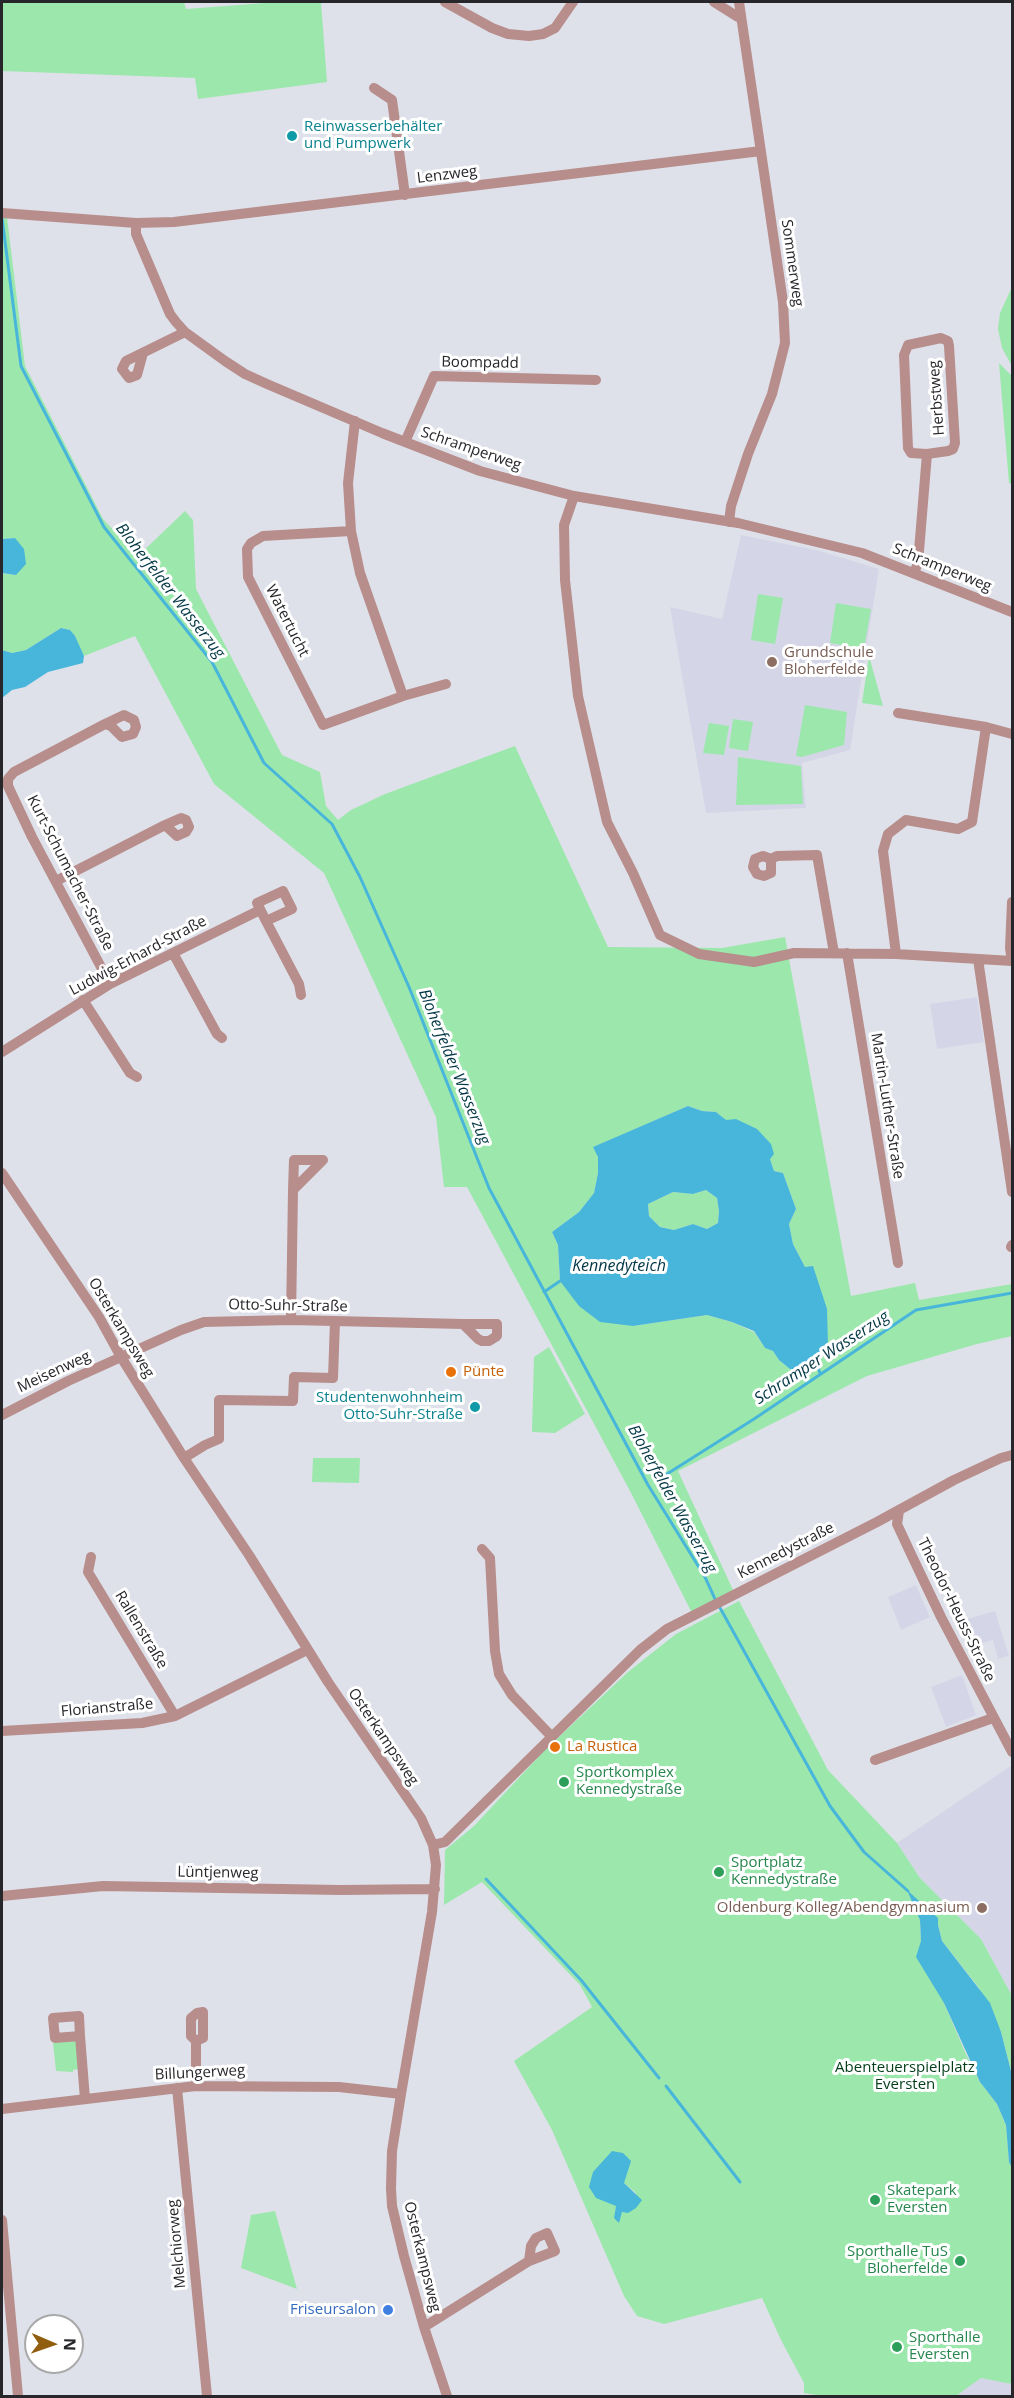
<!DOCTYPE html>
<html>
<head>
<meta charset="utf-8">
<style>
  body { margin:0 }
  #map { position:relative; width:1014px; height:2398px; overflow:hidden; background:#dfe1ea; font-family:"Open Sans",sans-serif }
  canvas { display:block }
  .frame { position:absolute; inset:0; border:3px solid #27272b; pointer-events:none }
  .north { position:absolute; left:24px; top:2314px; width:60px; height:60px; box-sizing:border-box; background:#fff; border:2px solid #a9a9aa; border-radius:50%; rotate:92deg; font-size:16px; font-weight:700; line-height:24px; text-align:center; color:#27272b }
  .north::after { content:''; display:block; margin:auto; width:21px; height:27px; background:#915d0f; clip-path:polygon(50% 0,100% 100%,50% 72%,0 100%) }
</style>
</head>
<body>
<div id="map">
<canvas width="1014" height="2398"></canvas>
<div class="frame"></div>
<div class="north">N</div>
</div>
<script>
const ctx = document.querySelector('canvas').getContext('2d');
ctx.lineJoin = 'round';
function fill(path, color) { ctx.fillStyle = color; ctx.fill(path, 'evenodd'); }
const shape = rows => new Path2D(rows.map(r => 'M' + r).join(''));
function trace(path, color, width, dash) { ctx.strokeStyle = color; ctx.lineWidth = width; ctx.lineCap = dash ? 'butt' : 'round'; ctx.setLineDash(dash || []); ctx.stroke(path); }
function label(font, color, halo, rows, align = 'center') {
  ctx.font = font + ' "Open Sans",sans-serif'; ctx.lineWidth = 6; ctx.setLineDash([]); ctx.textBaseline = 'middle'; ctx.strokeStyle = halo; ctx.fillStyle = color; for (const [text, x, y, turn = 0] of rows) {
    ctx.save(); ctx.translate(x, y); ctx.rotate((+turn || 0) * Math.PI / 180); ctx.textAlign = isNaN(turn) ? turn : align; if (halo) ctx.strokeText(text, 0, 0); ctx.fillText(text, 0, 0); ctx.restore();
  }
}
fill(shape([
  [741,535,820,551,879,569,850,750,802,763,806,808,706,813,670,607,722,619],
  [977,997,984,1042,937,1049,930,1004],
  [916,1585,930,1617,901,1630,888,1597],
  [995,1611,1009,1656,998,1659,993,1640,975,1645,967,1619],
  [962,1675,976,1715,946,1727,931,1687],
  [1012,1765,1012,1994,1011,1994,981,1939,920,1878,897,1843],
  [981,2377,1012,2384,1012,2396,956,2396]
]), '#d4d6e7');
fill(shape([
  [2,2,184,2,186,9,278,2,321,2,327,82,198,99,195,78,2,71],
  [7,217,25,366,103,519,138,556,185,511,193,520,196,589,282,755,320,772,326,806,338,820,351,810,385,794,515,746,608,947,722,948,785,937,851,1296,915,1283,919,1300,1012,1284,1012,1336,977,1344,867,1376,678,1471,733,1590,692,1613,630,1491,467,1187,444,1187,436,1117,324,873,214,784,135,636,84,656,70,630,61,628,26,650,12,653,2,650,2,573,16,575,15,538,2,539,2,218],
  [688,1106,702,1111,716,1112,770,1159,774,1171,783,1173,796,1209,789,1224,793,1244,805,1267,800,1369,790,1369,779,1360,773,1351,765,1348,754,1332,732,1322,707,1315,633,1326,560,1281,558,1245,552,1232,579,1212,594,1193,598,1173,598,1157,594,1147],
  [1012,287,1012,366,1002,348,998,329,1000,313],
  [999,363,1012,376,1012,484,1009,483],
  [758,594,783,598,775,644,751,640],
  [836,603,871,609,864,649,830,643],
  [869,656,883,706,862,703],
  [805,705,847,712,844,745,802,757,796,756],
  [733,719,753,722,748,751,729,748],
  [709,723,729,726,724,755,703,753],
  [738,757,801,766,803,804,736,805],
  [706,1190,717,1198,719,1211,718,1223,707,1229,693,1224,674,1230,660,1227,649,1216,648,1204,673,1192,693,1194],
  [549,1347,585,1414,555,1433,532,1432,534,1357],
  [313,1458,360,1458,359,1483,312,1482],
  [739,1601,828,1770,897,1843,920,1878,981,1939,1011,1994,1012,1994,1012,2075,1001,2032,979,1988,942,1941,938,1925,920,1920,921,1941,944,2003,966,2054,980,2082,997,2104,1006,2125,1009,2161,1012,2168,1012,2384,981,2378,956,2396,823,2396,804,2393,804,2383,781,2340,762,2298,664,2324,637,2316,624,2296,552,2130,514,2061,592,2007,580,1985,482,1882,444,1905,445,1850,474,1826,544,1751,628,1672,676,1634],
  [624,2183,636,2193,619,2217,619,2222,615,2211,617,2206,605,2200],
  [76,2041,79,2069,73,2070,73,2072,56,2071,53,2043],
  [275,2211,297,2289,241,2268,251,2215]
]), '#9ce7ac');
fill(shape([
  [15,538,24,549,26,564,16,575,2,573,2,539],
  [61,628,70,630,75,636,84,656,83,663,48,672,25,687,12,690,2,698,2,650,12,653,26,650],
  [688,1106,702,1111,716,1112,726,1120,736,1119,757,1129,771,1144,774,1154,770,1159,774,1171,783,1173,796,1209,789,1224,793,1244,805,1267,813,1266,827,1309,828,1345,800,1369,790,1369,779,1360,773,1351,765,1348,754,1331,732,1322,707,1315,633,1326,600,1322,579,1306,560,1281,558,1245,552,1232,579,1212,594,1193,598,1173,598,1157,593,1147],
  [706,1190,717,1198,719,1211,718,1223,707,1229,693,1224,674,1230,660,1227,649,1216,648,1204,673,1192,693,1194],
  [907,1890,938,1918,938,1925,942,1941,990,2003,1001,2032,1012,2075,1012,2168,1009,2162,1006,2125,997,2104,980,2082,944,2003,916,1957,921,1941,920,1920],
  [612,2151,623,2153,631,2161,624,2183,642,2200,636,2208,628,2213,622,2212,619,2223,614,2218,616,2206,596,2198,589,2187,593,2172]
]), '#48b6da');
trace(shape([
  [2,218,21,366,104,527,212,662,264,763,332,824,360,877,409,987,489,1188,648,1485,705,1577,716,1601],
  [544,1292,560,1281],
  [814,1357,820,1373],
  [659,1479,754,1419,916,1310,1012,1293],
  [719,1606,830,1806,864,1852,908,1891],
  [486,1879,581,1980,659,2078],
  [666,2086,740,2182]
]), '#48b6da', 3);
trace(shape([
  [445,2,492,28,508,34,529,36,543,34,555,28,573,2],
  [714,2,738,17,741,16],
  [374,88,392,100,405,195],
  [2,213,136,223,174,222,761,151],
  [136,223,136,234,170,314,176,322,185,332,225,361,245,374,267,384,382,433,480,471,574,496,738,523,862,553,1012,612],
  [143,353,137,375,129,378,122,369,126,361,185,332],
  [355,421,348,483,351,531,360,573,403,696],
  [405,442,434,376,596,380],
  [574,496,564,525,565,580,578,696,607,822,633,873,660,935,699,954,754,962,794,953,896,954,1012,961],
  [729,522,731,506,748,454,772,394,785,343,783,302,739,2],
  [351,531,263,536,251,543,247,549,248,577,323,725,403,696,446,684],
  [914,573,918,563,927,454,948,451,953,449,955,443,949,346,948,341,941,338,908,345,904,355,908,448,911,453,927,454],
  [105,724,111,726,122,737,133,734,136,727,134,720,124,715,105,724,14,772,8,779,8,786,32,837,110,984],
  [986,727,1012,734],
  [771,859,771,873,764,876,757,874,753,867,755,859,763,856,771,859,777,856,817,855,834,953],
  [56,881,165,825,181,818,186,820,189,827,186,832,177,836,165,825],
  [283,891,292,909,266,921,257,903,283,891],
  [266,921,299,984,301,995],
  [173,953,217,1034,222,1038],
  [847,953,898,1263],
  [896,954,883,851,888,834,906,820,958,829,972,822,986,727,898,713],
  [978,959,1012,1192],
  [1012,961,1010,948,1012,902],
  [83,1000,130,1073,137,1077],
  [2,1052,110,984,260,910],
  [2,1173,99,1317,121,1357,184,1458,249,1555,328,1682,421,1818,433,1845,436,1865,432,1912,401,2094,392,2151,391,2188,392,2206,404,2256,424,2327,447,2396],
  [1011,1247,1012,1245],
  [291,1320,293,1190,294,1160,323,1160,293,1190],
  [2,1415,68,1381,181,1330,204,1322,291,1320,463,1324,478,1339,482,1341,489,1341,497,1336,497,1324,463,1324],
  [184,1458,205,1445,219,1439,219,1400,293,1401,294,1377,333,1378,335,1321],
  [899,1511,897,1524,911,1554,941,1617,1012,1752],
  [482,1549,490,1558,495,1651,499,1674,512,1695,552,1737],
  [91,1557,88,1572,175,1716],
  [2,1731,142,1723,175,1716,307,1650],
  [875,1760,993,1718],
  [433,1845,445,1842,640,1650,667,1629,877,1522,954,1480,1001,1458,1012,1455],
  [2,1896,103,1886,341,1890,435,1889],
  [80,2036,55,2038,53,2018,79,2016,80,2036,85,2099],
  [196,2041,191,2036,191,2018,197,2013,203,2012,203,2038,196,2041,196,2086],
  [177,2088,207,2396],
  [2,2109,196,2086,339,2087,401,2094],
  [2,2220,18,2396],
  [424,2327,529,2261,555,2251,547,2233,536,2238,531,2246,529,2261]
]), '#b78e8c', 10);
for (const [x, y, r, color] of [
  [292,136,6,"#0f9aa8"],
  [772,662,6,"#8d6e63"],
  [451,1372,6,"#e8710a"],
  [475,1407,6,"#0f9aa8"],
  [555,1747,6,"#e8710a"],
  [564,1782,6,"#2e9e5b"],
  [719,1872,6,"#2e9e5b"],
  [982,1908,6,"#8d6e63"],
  [875,2200,6,"#2e9e5b"],
  [960,2261,6,"#2e9e5b"],
  [388,2310,6,"#3f7fe0"],
  [897,2347,6,"#2e9e5b"]
]) { const dot = new Path2D(); dot.arc(x, y, r, 0, 2 * Math.PI); ctx.fillStyle = color; ctx.fill(dot); trace(dot, '#fff', 2); }
label('15px', '#0d838f', '#fff', [
  ["Reinwasserbehälter",304,127],
  ["und Pumpwerk",304,144],
  ["Studentenwohnheim",463,1398,"right"],
  ["Otto-Suhr-Straße",463,1415,"right"]
], 'left');
label('15px', '#27272b', '#fff', [
  ["Lenzweg",447,175,-7],
  ["Sommerweg",792,263,82],
  ["Boompadd",480,363,1],
  ["Herbstweg",937,398,-94],
  ["Schramperweg",471,449,19],
  ["Schramperweg",942,568,22],
  ["Watertucht",287,621,63],
  ["Kurt-Schumacher-Straße",70,873,63],
  ["Ludwig-Erhard-Straße",138,956,-28],
  ["Martin-Luther-Straße",887,1106,81],
  ["Otto-Suhr-Straße",288,1306,1],
  ["Osterkampsweg",121,1328,59],
  ["Meisenweg",54,1372,-25],
  ["Kennedystraße",786,1551,-27],
  ["Theodor-Heuss-Straße",956,1610,64],
  ["Rallenstraße",141,1630,59],
  ["Florianstraße",107,1708,-5],
  ["Osterkampsweg",383,1737,56],
  ["Lüntjenweg",218,1873,1],
  ["Billungerweg",200,2073,-3],
  ["Melchiorweg",177,2244,-95],
  ["Osterkampsweg",422,2257,76]
]);
label('15px', '#785e54', '#fff', [
  ["Grundschule",784,653],
  ["Bloherfelde",784,670],
  ["Oldenburg Kolleg/Abendgymnasium",970,1908,"right"]
], 'left');
label('15px', '#c56008', '#fff', [
  ["Pünte",463,1372],
  ["La Rustica",567,1747]
], 'left');
label('15px', '#27864d', '#fff', [
  ["Sportkomplex",576,1773],
  ["Kennedystraße",576,1790],
  ["Sportplatz",731,1863],
  ["Kennedystraße",731,1880],
  ["Skatepark",887,2191],
  ["Eversten",887,2208],
  ["Sporthalle TuS",948,2252,"right"],
  ["Bloherfelde",948,2269,"right"],
  ["Sporthalle",909,2338],
  ["Eversten",909,2355]
], 'left');
label('15px', '#023d18', '#fff', [
  ["Abenteuerspielplatz",905,2068],
  ["Eversten",905,2085]
]);
label('15px', '#366cbe', '#fff', [
  ["Friseursalon",376,2310]
], 'right');
label('italic 16px', '#023645', '#fff', [
  ["Bloherfelder Wasserzug",170,591,52],
  ["Bloherfelder Wasserzug",454,1067,68],
  ["Kennedyteich",619,1266],
  ["Schramper Wasserzug",822,1358,-33],
  ["Bloherfelder Wasserzug",672,1499,61]
]);
</script>
</body>
</html>
